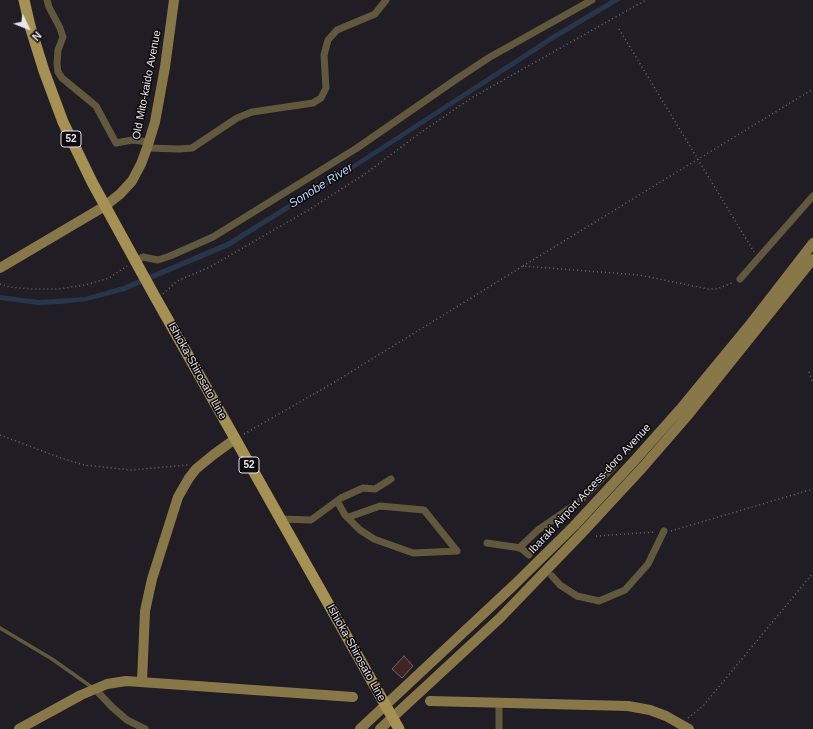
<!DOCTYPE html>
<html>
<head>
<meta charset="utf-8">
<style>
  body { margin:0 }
  #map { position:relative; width:813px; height:729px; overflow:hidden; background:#211d25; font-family:Helvetica,sans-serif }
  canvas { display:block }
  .north { position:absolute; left:8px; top:8px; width:40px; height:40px; -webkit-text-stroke:3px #0a080b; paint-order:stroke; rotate:133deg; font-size:11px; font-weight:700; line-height:16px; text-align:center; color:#e9e6eb }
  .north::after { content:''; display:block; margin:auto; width:14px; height:18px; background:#e9e6eb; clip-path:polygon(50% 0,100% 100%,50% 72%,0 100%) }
</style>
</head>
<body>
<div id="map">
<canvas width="813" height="729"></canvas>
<div class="north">N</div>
</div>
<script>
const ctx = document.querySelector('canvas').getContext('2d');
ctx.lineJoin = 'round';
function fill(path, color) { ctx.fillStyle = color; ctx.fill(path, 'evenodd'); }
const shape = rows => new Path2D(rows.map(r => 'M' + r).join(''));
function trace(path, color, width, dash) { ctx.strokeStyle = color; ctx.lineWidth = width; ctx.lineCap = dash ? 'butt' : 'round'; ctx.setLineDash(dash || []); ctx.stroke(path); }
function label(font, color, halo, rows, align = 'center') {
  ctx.font = font + ' Helvetica,sans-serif'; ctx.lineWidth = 3; ctx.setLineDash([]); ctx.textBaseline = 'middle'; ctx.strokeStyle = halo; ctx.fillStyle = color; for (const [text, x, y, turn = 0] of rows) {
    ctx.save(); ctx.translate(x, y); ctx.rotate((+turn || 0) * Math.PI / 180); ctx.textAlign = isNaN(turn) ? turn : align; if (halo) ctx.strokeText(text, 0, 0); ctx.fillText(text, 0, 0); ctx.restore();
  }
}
fill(shape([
  [611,0,621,0,557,38,360,165,229,247,125,291,87,301,62,304,38,305,0,300,0,295,39,300,85,297,123,286,227,242,358,161,554,34]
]), '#26364b');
const building = shape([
  [404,656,413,666,402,678,392,669,404,656]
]);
fill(building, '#412525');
trace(building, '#736767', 1);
trace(shape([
  [619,29,754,252],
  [523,266,813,89],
  [0,284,9,287,32,289,59,289,85,285,109,278,127,266],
  [163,294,177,281,210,267,310,209,365,174,420,133,473,97,646,0],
  [809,372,813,383],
  [244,434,333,383,523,266,639,275,708,289,717,289,734,282],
  [0,435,61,458,84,465,131,470,188,465],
  [671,531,813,489],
  [596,536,655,532],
  [688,718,703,706,813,573]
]), '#6f6b72', 1.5, [1, 3]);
trace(shape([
  [0,628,52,659,93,688]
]), '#62583b', 3.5);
trace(shape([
  [47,0,49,7,60,28,63,37,58,50,57,64,58,72,62,78,96,106,116,143,132,140,149,142],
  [147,148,180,149,192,148,237,118,252,112,313,103,321,98,326,88,324,55,328,40,337,30,375,14,386,0],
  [135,261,143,257,158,260,170,256,213,237,357,148,458,78,490,57,592,0],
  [740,279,813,196],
  [337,501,345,515,360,530,374,539,413,553,457,551,424,510,380,506,349,517],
  [280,519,311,520,341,498,363,488,375,489,391,479],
  [487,543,521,548,529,555],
  [519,548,538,530,579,502,614,466],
  [552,576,560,585,577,596,599,601,625,590,648,564,664,531],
  [95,689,112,707,127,720,145,729],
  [499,702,499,729]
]), '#62583b', 7);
trace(shape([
  [0,268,105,206,120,194,132,181,141,164,147,148,155,122,165,67,174,0],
  [142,682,145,611,152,579,178,497,189,478,196,469,213,455,235,439],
  [430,701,628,706,650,710,666,716,689,729],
  [19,729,81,695,107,684,126,681,353,697],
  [360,729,513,586,574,526,635,460,682,407,748,327,813,243],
  [380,729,500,618,582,533,643,467,689,414,813,259]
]), '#887848', 10);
trace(shape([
  [24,0,30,26,44,71,63,122,92,182,154,295,399,729]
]), '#a59151', 11);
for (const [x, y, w] of [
  [71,139,20],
  [249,465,20]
]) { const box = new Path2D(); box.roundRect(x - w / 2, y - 8, w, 16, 3); ctx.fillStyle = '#0a080b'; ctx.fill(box); trace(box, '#e9e6eb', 1); }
label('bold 10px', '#e9e6eb', null, [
  ["52",71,139],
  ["52",249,465]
]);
label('11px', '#e9e6eb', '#0a080b', [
  ["Old Mito-kaido Avenue",147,85,-79],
  ["Ishioka-Shirosato Line",197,371,61],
  ["Ibaraki Airport Access-doro Avenue",590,489,-47],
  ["Ishioka-Shirosato Line",356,653,61]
]);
label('italic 12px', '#bad6fa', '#0a080b', [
  ["Sonobe River",321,186,-32]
]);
</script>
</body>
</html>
